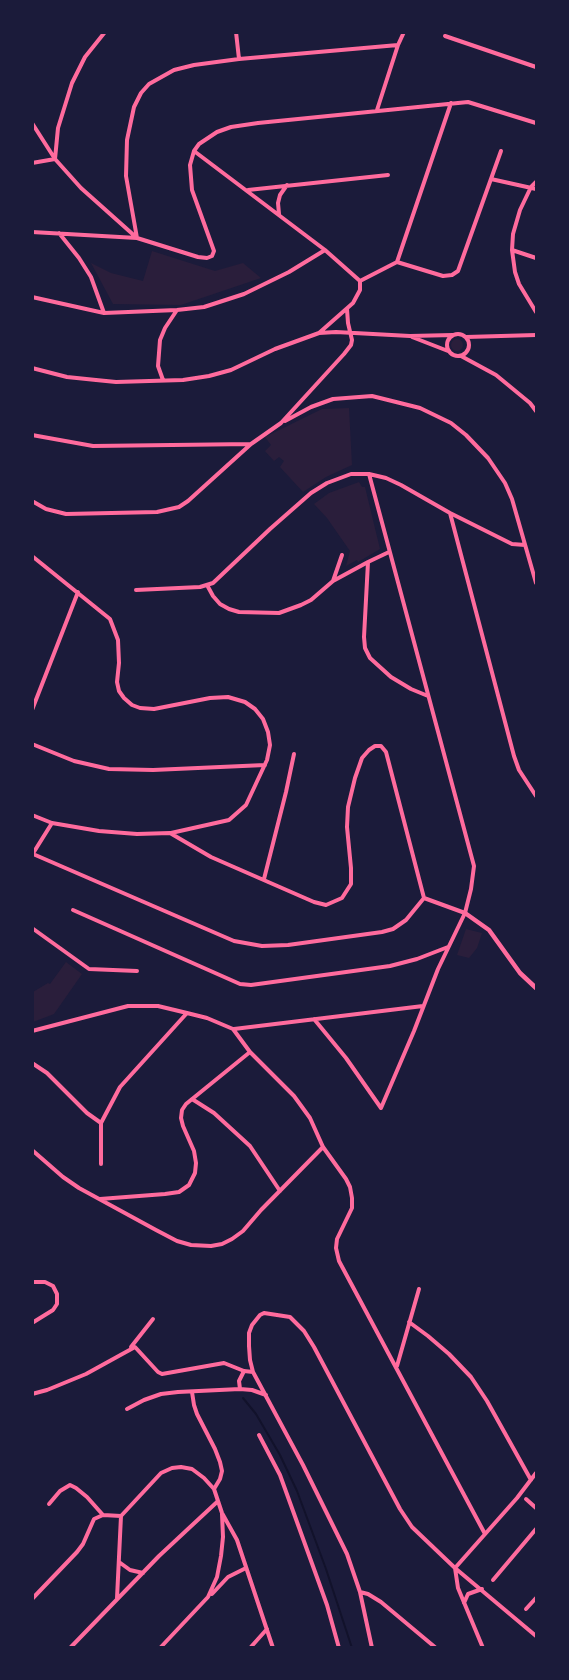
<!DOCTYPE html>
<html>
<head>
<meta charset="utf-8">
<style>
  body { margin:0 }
  #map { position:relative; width:569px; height:1680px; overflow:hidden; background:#1b1b3a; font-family:"Fira Sans",sans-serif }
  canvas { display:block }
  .frame { position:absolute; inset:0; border:34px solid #1b1b3a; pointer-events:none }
</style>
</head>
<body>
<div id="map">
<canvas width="569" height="1680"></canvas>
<div class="frame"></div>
</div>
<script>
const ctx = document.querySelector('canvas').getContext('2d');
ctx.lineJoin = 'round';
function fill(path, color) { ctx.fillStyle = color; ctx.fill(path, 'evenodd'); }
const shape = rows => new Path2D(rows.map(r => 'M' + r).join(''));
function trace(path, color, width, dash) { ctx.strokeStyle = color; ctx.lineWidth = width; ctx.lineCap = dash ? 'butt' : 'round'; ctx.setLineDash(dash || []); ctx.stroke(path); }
fill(shape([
  [152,251,215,271,243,263,261,278,181,305,113,304,91,263,111,273,143,281],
  '451 345a6 6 0 1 1 12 0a6 6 0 1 1-12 0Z',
  [349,408,352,465,326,477,303,492,280,467,284,461,279,457,274,461,265,451,271,445,265,437,322,409],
  [359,482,362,487,365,487,380,549,358,562,357,560,346,566,350,551,327,518,314,504,329,493],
  [466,929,482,933,477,948,469,958,457,955],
  [66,962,82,974,54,1014,33,1022,33,992,48,983,50,984]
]), '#2a1e3b');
trace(shape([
  [243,1398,256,1414,280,1455,297,1491,326,1569,352,1648]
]), '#12122b', 2);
trace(shape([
  [236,32,239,59],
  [445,36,536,67],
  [377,110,398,45,404,32],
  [32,123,55,159,81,188,137,238],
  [194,151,325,250,360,281,360,290,353,303,319,333],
  [32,163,55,159,58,128,72,83,85,57,105,32],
  [491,179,536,189],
  [536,182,531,187,520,210,513,234,512,250,515,272,519,284,536,312],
  [248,190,388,175],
  [279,214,278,203,280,195,287,185],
  [32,232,137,238,198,257,207,258,212,256,214,251,192,190,190,165,194,151,199,144,217,132,231,127,258,123,468,102,536,123],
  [59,233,79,258,91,277,104,313],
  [137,238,126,176,127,140,134,107,141,93,149,84,174,70,194,65,239,59,398,45],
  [512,250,536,258],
  [397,262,451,103],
  [360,281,397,262,443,276,452,275,458,271,501,151],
  [32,297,104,313,177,310,204,307,244,294,289,272,325,250],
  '447 345a11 11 0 1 1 22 0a11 11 0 1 1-22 0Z',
  [412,337,448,351],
  [466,337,536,335],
  [461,356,496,375,530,403,536,411],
  [32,368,67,377,96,380,116,382,183,380,209,376,231,370,275,349,319,333,336,332,410,336,453,335],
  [163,380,158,366,160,340,165,328,177,310],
  [285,421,311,407,333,399,372,396,420,408,451,423,466,435,488,458,505,483,512,499,536,583],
  [32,435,93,446,251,444],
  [369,474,474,866,471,889,465,913,438,969,414,1031,381,1108],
  [32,501,46,509,66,514,157,512,179,507,188,501,251,444,281,423,344,354,351,345,352,340,348,323,347,309],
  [450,513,514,756,519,770,536,796],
  [389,552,368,562,364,637,365,648,370,658,391,677,411,689,428,696],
  [32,556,110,619,118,640,119,663,117,682,119,691,124,698,132,705,140,708,154,709,210,698,228,697,245,702,255,709,263,719,268,732,270,745,267,760,246,805,229,820,171,833],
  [333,581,368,562],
  [207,585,213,596,220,604,229,609,239,612,279,613,301,605,311,600,333,581,342,555],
  [136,590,200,587,213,583,270,529,311,493,327,483,351,474,369,474,386,478,401,485,450,513,512,544,525,545],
  [32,710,78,592],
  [32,744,74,761,109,769,153,770,265,765],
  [32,815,52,823,99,831,137,834,170,833,211,857,314,902,326,905,342,898,351,884,351,868,347,827,348,807,355,778,362,758,369,750,375,746,381,746,386,752,424,898,406,920,393,929,382,932,288,945,262,946,234,941,33,854],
  [32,855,52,823],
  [264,879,286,792,294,754],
  [424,898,465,913],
  [73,910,240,984,251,985,390,966,417,959,448,947],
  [32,928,89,969,137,971],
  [314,1019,346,1058,381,1108],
  [234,1029,423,1006],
  [32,1031,128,1006,158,1006,187,1013,207,1018,233,1029,250,1052,294,1096,310,1118,323,1147,346,1179,350,1187,352,1198,352,1208,337,1239,336,1248,339,1261,485,1534],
  [32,1063,47,1073,87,1113,101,1123,101,1164],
  [192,1099,214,1113,250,1146,280,1191],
  [101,1123,120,1087,187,1013],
  [32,1150,63,1177,79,1188,156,1230,177,1241,191,1245,211,1246,222,1244,232,1239,243,1231,261,1210,323,1147],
  [100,1199,165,1194,179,1192,189,1185,195,1173,196,1163,194,1151,183,1126,181,1118,182,1110,186,1104,250,1052],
  [32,1282,45,1282,53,1286,57,1294,57,1304,53,1310,32,1323],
  [409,1322,428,1336,449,1354,471,1377,487,1401,531,1480],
  [131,1347,153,1319],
  [397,1366,419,1289],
  [253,1372,250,1360,249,1346,249,1333,252,1325,260,1315,264,1313,290,1317,304,1331,314,1347,400,1509,412,1527,455,1568,536,1636],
  [240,1389,239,1381,244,1371],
  [192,1392,194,1405,197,1414,215,1449,220,1462,222,1471,220,1479,214,1489],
  [32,1394,47,1390,86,1374,135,1347,158,1372,162,1374,224,1363,244,1371,253,1372,303,1465,347,1554,360,1592,372,1648],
  [127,1409,144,1400,161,1394,178,1392,240,1389,252,1390,266,1395],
  [259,1435,280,1475,327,1605,339,1648],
  [526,1499,536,1508],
  [49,1504,60,1491,70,1485,76,1488,87,1497,103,1515],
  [121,1516,161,1473,172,1468,181,1467,192,1469,204,1478,214,1489,222,1513,237,1540,273,1648],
  [119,1562,130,1570,143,1573],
  [493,1580,536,1529],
  [360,1592,368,1594,381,1602,436,1648],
  [212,1594,228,1577,246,1568],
  [117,1598,121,1516],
  [32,1599,77,1552,83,1544,94,1519,103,1515,121,1516],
  [464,1603,468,1594,482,1589],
  [526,1609,536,1598],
  [70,1648,159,1556,217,1502],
  [160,1648,208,1597,217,1577,221,1556,223,1537,222,1514],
  [250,1648,267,1629],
  [483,1648,458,1588,455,1568,517,1498,536,1473]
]), '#ff6b9d', 4);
trace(shape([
  [465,913,489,930,520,973,536,988]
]), '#ff6b9d', 4.5);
</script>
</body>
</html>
